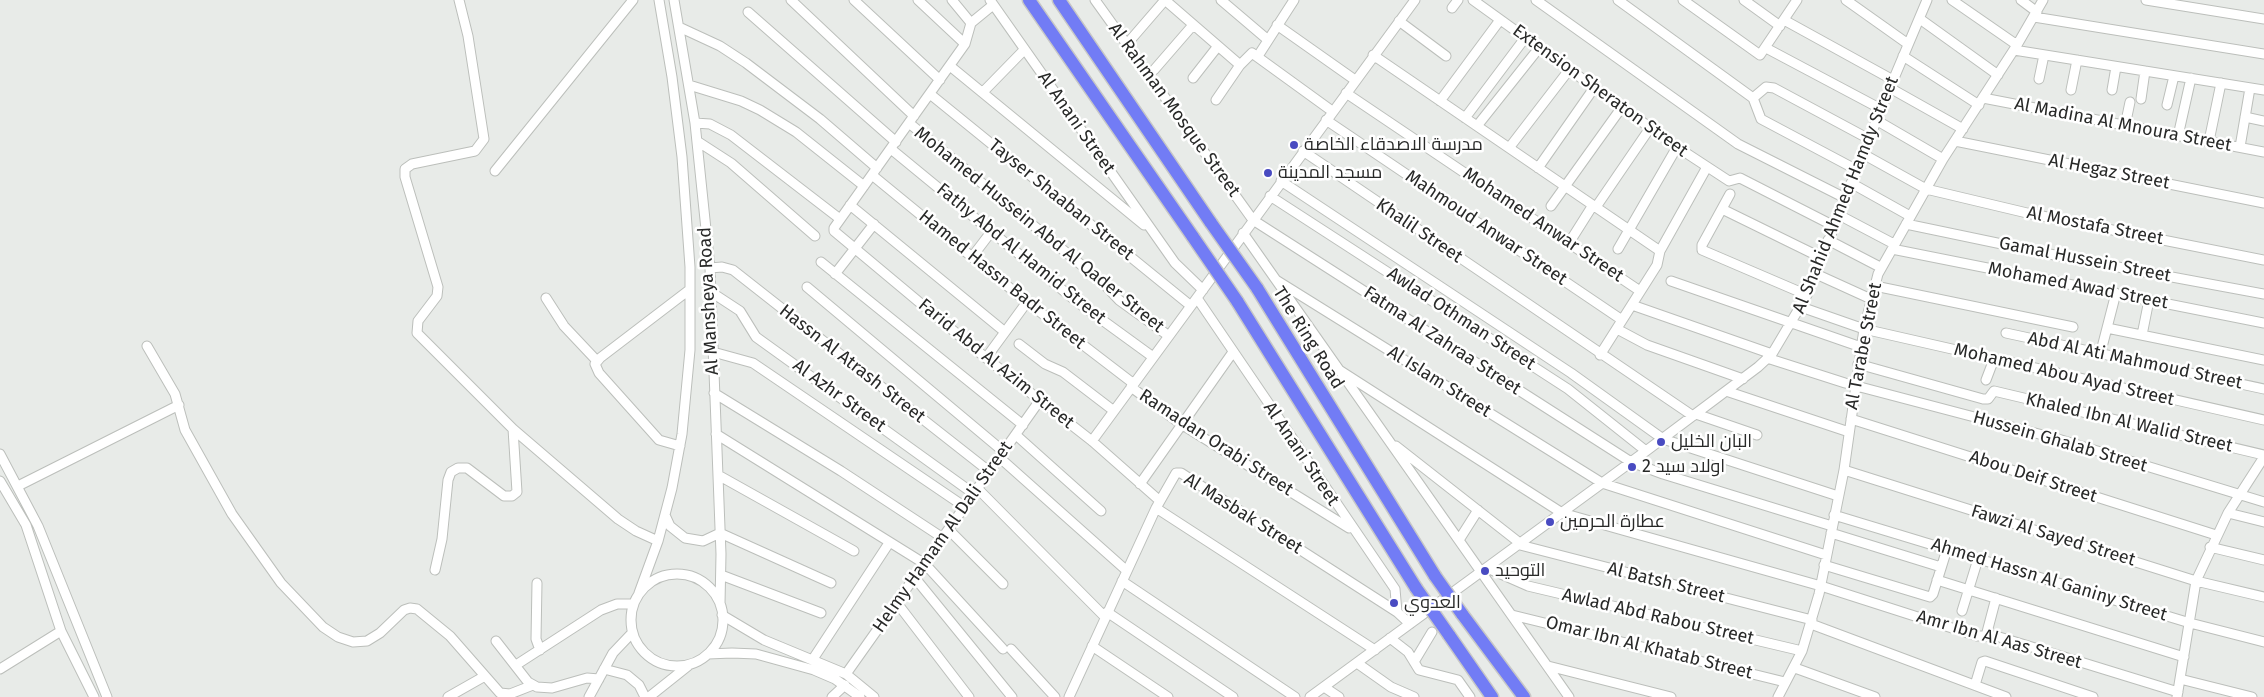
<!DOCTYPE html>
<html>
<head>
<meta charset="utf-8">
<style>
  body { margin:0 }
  canvas { display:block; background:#e8ebe8 }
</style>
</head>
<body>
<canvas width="2264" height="697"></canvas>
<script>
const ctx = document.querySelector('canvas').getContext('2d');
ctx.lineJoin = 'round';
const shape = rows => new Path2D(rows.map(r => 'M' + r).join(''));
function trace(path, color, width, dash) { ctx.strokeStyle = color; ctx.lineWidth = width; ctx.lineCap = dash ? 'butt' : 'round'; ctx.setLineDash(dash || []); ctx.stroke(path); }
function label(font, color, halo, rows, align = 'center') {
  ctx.font = font + ' "Fira Sans",Cairo,sans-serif'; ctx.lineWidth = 5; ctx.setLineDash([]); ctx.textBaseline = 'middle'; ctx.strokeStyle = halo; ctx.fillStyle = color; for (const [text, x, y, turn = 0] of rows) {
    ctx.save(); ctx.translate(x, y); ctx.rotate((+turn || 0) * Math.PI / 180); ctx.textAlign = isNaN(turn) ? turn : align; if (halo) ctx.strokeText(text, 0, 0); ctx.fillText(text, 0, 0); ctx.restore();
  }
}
const minor = shape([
  [459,0,468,36,484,139,475,151,412,164,405,169,405,177,438,287,437,296,418,321,417,333,513,429,618,519,636,531,658,541],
  [674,0,695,123,710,268,721,554,720,604],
  [791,0,914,116],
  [854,0,940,80],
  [918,0,965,44],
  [952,0,971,23],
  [990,0,1175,263,1203,290],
  [1095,0,1253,220,1631,462,1663,474,1832,526],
  [1165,0,1240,65],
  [1221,0,1268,40],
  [1473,0,1677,147,1729,181,1740,178,1834,226],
  [1536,0,1738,144,1845,198],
  [1618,0,1753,98],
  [1683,0,1760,55,1797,0],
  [1744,0,1780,26],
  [1846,0,1908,44],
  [1952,0,2017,45],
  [2021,0,2037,12],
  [2146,0,2264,19],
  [993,5,971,23,965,44,834,228,834,231,986,358,1092,441,1160,501],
  [1452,8,1458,0],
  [748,12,896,142],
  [2034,17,2264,54],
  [1920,19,1998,75],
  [1784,20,1893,80],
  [1399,21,1446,56],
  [1277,25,1355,80],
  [679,27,720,46,746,63,820,119,877,168],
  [1127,44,1165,0],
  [1766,48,1881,109],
  [2014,50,2264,90],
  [1373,55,1660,251],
  [1258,56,1294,0],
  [1903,56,1979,105],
  [950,66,1144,225],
  [1154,70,1193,25],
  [1193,78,1218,46],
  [2039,79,2044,55],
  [689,85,741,101,760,110,796,132,864,186],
  [1890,88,1963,129],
  [2071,90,2077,60],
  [2112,90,2116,67],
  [983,92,1024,50],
  [1346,93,1640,291],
  [930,94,1191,306],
  [1753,98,1766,87,1774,88,1869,139],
  [1753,98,1761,119,1857,170],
  [1983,98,2264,152],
  [2141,99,2145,71],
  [1216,100,1240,65,1252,53,1332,111],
  [1440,101,1500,20],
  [2167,105,2174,76],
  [2245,117,2264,121],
  [1465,118,1525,38],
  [1326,120,1622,320],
  [1876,120,1943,159],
  [695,123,710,124,731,135,840,219],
  [909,123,1102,282,1119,300,1169,336],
  [1477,126,1539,48],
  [2125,126,2130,102],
  [2178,136,2191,78],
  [697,141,731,163,815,236],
  [1955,141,2264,203],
  [2209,141,2221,83],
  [2240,147,2250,88],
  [1509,148,1569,70],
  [891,149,1076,301,1153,357],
  [1303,151,1693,416],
  [1863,154,1926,189,2027,213,2264,260],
  [1538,168,1594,88],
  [495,171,633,0],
  [872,175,1027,302,1134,384],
  [1281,181,1571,373,1663,439,1838,496],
  [1851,183,1910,216],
  [1730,194,1702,245,1702,250,1807,295],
  [1270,196,1568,389,1646,451],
  [850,205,1005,332],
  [1551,206,1622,107],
  [1596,207,1650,128],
  [1722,209,1822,258],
  [1839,215,1894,244],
  [1906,224,2064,257,2264,294],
  [1243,233,1569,697],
  [1828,240,1880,267],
  [1569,243,1593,205],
  [1618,249,1677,147],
  [1892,249,2264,323],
  [972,257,991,232],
  [821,262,1023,425],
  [710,268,722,267,733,270,990,472],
  [835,274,874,224],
  [1816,274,1871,299],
  [1276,280,1602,483,1826,555],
  [1671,281,1861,347],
  [1875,286,2073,327],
  [807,287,1004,452],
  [711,292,740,311,756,337,974,494],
  [546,298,564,326,597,361],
  [1197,298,1395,589,1397,612],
  [1632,305,1772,354],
  [1801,307,1864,329,2264,420],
  [2107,328,2264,360],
  [1617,329,1647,345,1743,379],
  [2006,333,2264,389],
  [2142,335,2149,300],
  [1019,344,1045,364,1063,372,1114,411],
  [147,346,175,394,185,430,232,514,281,583,323,627,338,637,353,642,367,641,380,633,404,610,410,608,417,609,450,636,500,693,510,694,533,685],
  [713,352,753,363,965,507],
  [1600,355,1657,265,1660,251,1707,167],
  [2100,355,2116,293],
  [986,358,1027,302],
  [1767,358,1845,383,2058,439,2264,502],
  [1858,364,1983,399,1988,399,1994,391,2264,455],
  [1336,368,1562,513,1821,586,1977,636,1996,636,2178,692],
  [1986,380,1994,359],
  [1131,387,1181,424,1349,528],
  [1726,391,1849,432],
  [714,393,841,471,943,538],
  [1696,414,1757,435],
  [1851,419,2216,535],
  [716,434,925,564,1003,649],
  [1016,435,1101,511],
  [1092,441,1415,0],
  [680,446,659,440,599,373,595,364,600,358,689,290],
  [1396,446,1521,544],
  [0,454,38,526,107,697],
  [1000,458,1127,571],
  [1844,470,2196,581,2264,597],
  [718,475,854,551],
  [0,481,26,525,61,631,94,697],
  [1140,484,1233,352],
  [18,486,179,405],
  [978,489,1105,617],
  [1156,508,1375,650],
  [2228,513,2264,522],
  [665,515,670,526,685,538,703,541,720,533,831,583],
  [1834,515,2190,623,2264,642],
  [949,530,1003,584],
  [1831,533,1941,567],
  [1459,540,1478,510],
  [1520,545,1812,620],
  [2210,547,2264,560],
  [1824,565,1930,597,1933,594,1947,549],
  [1487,568,1528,586,1802,651],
  [435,570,442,539,448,480,451,472,458,468,467,468,504,496,512,496,517,492,513,429],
  '631 620a46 46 0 1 1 92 0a46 46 0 1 1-92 0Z',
  [721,575,821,613],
  [915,578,1012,697],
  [1937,580,2184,657],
  [1122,581,1295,697],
  [537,583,536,639,540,650],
  [639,593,658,541,672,488,682,434,690,350,690,267,682,157,672,77,659,0],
  [897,603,969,697],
  [1962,611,1978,559],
  [1107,612,1233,697],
  [722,615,764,640,846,674,874,697],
  [1512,615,1785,682],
  [1811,624,2006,697],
  [1986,636,1996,598],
  [1390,638,1408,652,1419,670,1458,680,1470,697],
  [496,641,528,682,537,687,552,688,587,678,599,679],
  [1092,646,1168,697],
  [1011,649,1055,697],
  [708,654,732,653,756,654,814,670,835,679,860,697],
  [813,659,889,543],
  [1414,662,1432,632],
  [1357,663,1391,687,1414,697],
  [516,665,601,610,617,604,633,604],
  [1548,666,1671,697],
  [1795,668,1875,697],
  [0,669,61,631],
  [604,669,627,675,639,685,645,697],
  [846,674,1040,400],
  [2180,679,2252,697],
  [1975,685,1982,662,1985,661,2093,697],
  [1324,687,1339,697],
  [448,697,485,676],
  [589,697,613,653,632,633],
  [649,697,688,666],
  [832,697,845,685],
  [1069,697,1156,508,1176,473,1181,473,1397,612,1410,624],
  [1310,697,1646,451,1758,367,1772,354,1807,295,1881,109,1927,0],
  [1778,697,1802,651,1819,594,1844,470,1864,329,1878,274,1943,159,2017,45,2043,0],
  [2177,697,2196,581,2228,513,2264,457]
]);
const highway = shape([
  [1029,0,1193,237],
  [1059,0,1211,223],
  [1257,288,1435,576],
  [1237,301,1416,588],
  [1462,614,1524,697],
  [1449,635,1492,697]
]);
trace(minor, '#bcbfbb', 11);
trace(highway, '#c7c7c7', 15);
trace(minor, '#fff', 9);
trace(highway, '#727cf5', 12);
const highwayBridge = shape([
  [1211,223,1257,288],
  [1193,237,1237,301],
  [1435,576,1462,614],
  [1416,588,1449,635]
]);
trace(highwayBridge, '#c7c7c7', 15, []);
trace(highwayBridge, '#727cf5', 12);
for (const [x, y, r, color] of [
  [1294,145,5,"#494bc1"],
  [1268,173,5,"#494bc1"],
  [1661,442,5,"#494bc1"],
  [1632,467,5,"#494bc1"],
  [1550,522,5,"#494bc1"],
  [1485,571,5,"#494bc1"],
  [1394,603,5,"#494bc1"]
]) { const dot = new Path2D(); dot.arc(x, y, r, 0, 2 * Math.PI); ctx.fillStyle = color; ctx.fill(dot); trace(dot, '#fff', 2); }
label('18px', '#282928', '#fff', [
  ["Extension Sheraton Street",1600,91,36],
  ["Al Rahman Mosque Street",1174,110,54],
  ["Al Anani Street",1076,123,55],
  ["Al Madina Al Mnoura Street",2123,125,11],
  ["Al Hegaz Street",2109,172,11],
  ["Al Shahid Ahmed Hamdy Street",1846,195,-68],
  ["Tayser Shaaban Street",1061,200,39],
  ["Mohamed Anwar Street",1543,225,34],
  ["Al Mostafa Street",2095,226,11],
  ["Mahmoud Anwar Street",1486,228,34],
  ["Mohamed Hussein Abd Al Qader Street",1039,230,39],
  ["Khalil Street",1419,231,34],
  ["Fathy Abd Al Hamid Street",1021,254,39],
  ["Gamal Hussein Street",2085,260,11],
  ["Hamed Hassn Badr Street",1002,280,39],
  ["Mohamed Awad Street",2078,286,11],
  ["Al Mansheya Road",709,301,-93],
  ["Awlad Othman Street",1461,319,33],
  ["The Ring Road",1308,338,58],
  ["Fatma Al Zahraa Street",1442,341,33],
  ["Al Tarabe Street",1864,346,-79],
  ["Abd Al Ati Mahmoud Street",2135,361,12],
  ["Hassn Al Atrash Street",852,364,38],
  ["Farid Abd Al Azim Street",996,364,39],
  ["Mohamed Abou Ayad Street",2064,375,13],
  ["Al Islam Street",1439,382,32],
  ["Al Azhr Street",839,396,36],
  ["Khaled Ibn Al Walid Street",2129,423,13],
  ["Hussein Ghalab Street",2060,442,16],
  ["Ramadan Orabi Street",1216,443,33],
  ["Al Anani Street",1301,454,56],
  ["Abou Deif Street",2033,477,18],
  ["Al Masbak Street",1243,514,32],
  ["Fawzi Al Sayed Street",2053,536,17],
  ["Helmy Hamam Al Dali Street",943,537,-55],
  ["Ahmed Hassn Al Ganiny Street",2049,580,17],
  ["Al Batsh Street",1666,583,14],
  ["Awlad Abd Rabou Street",1658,617,13],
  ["Amr Ibn Al Aas Street",1999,640,16],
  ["Omar Ibn Al Khatab Street",1649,648,14]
]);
label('18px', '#282928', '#fff', [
  ["مدرسة الاصدقاء الخاصة",1304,145],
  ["مسجد المدينة",1278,173],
  ["البان الخليل",1671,442],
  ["اولاد سيد 2",1642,467],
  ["عطارة الحرمين",1560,522],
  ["التوحيد",1495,571],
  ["العدوي",1404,603]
], 'left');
</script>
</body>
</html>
